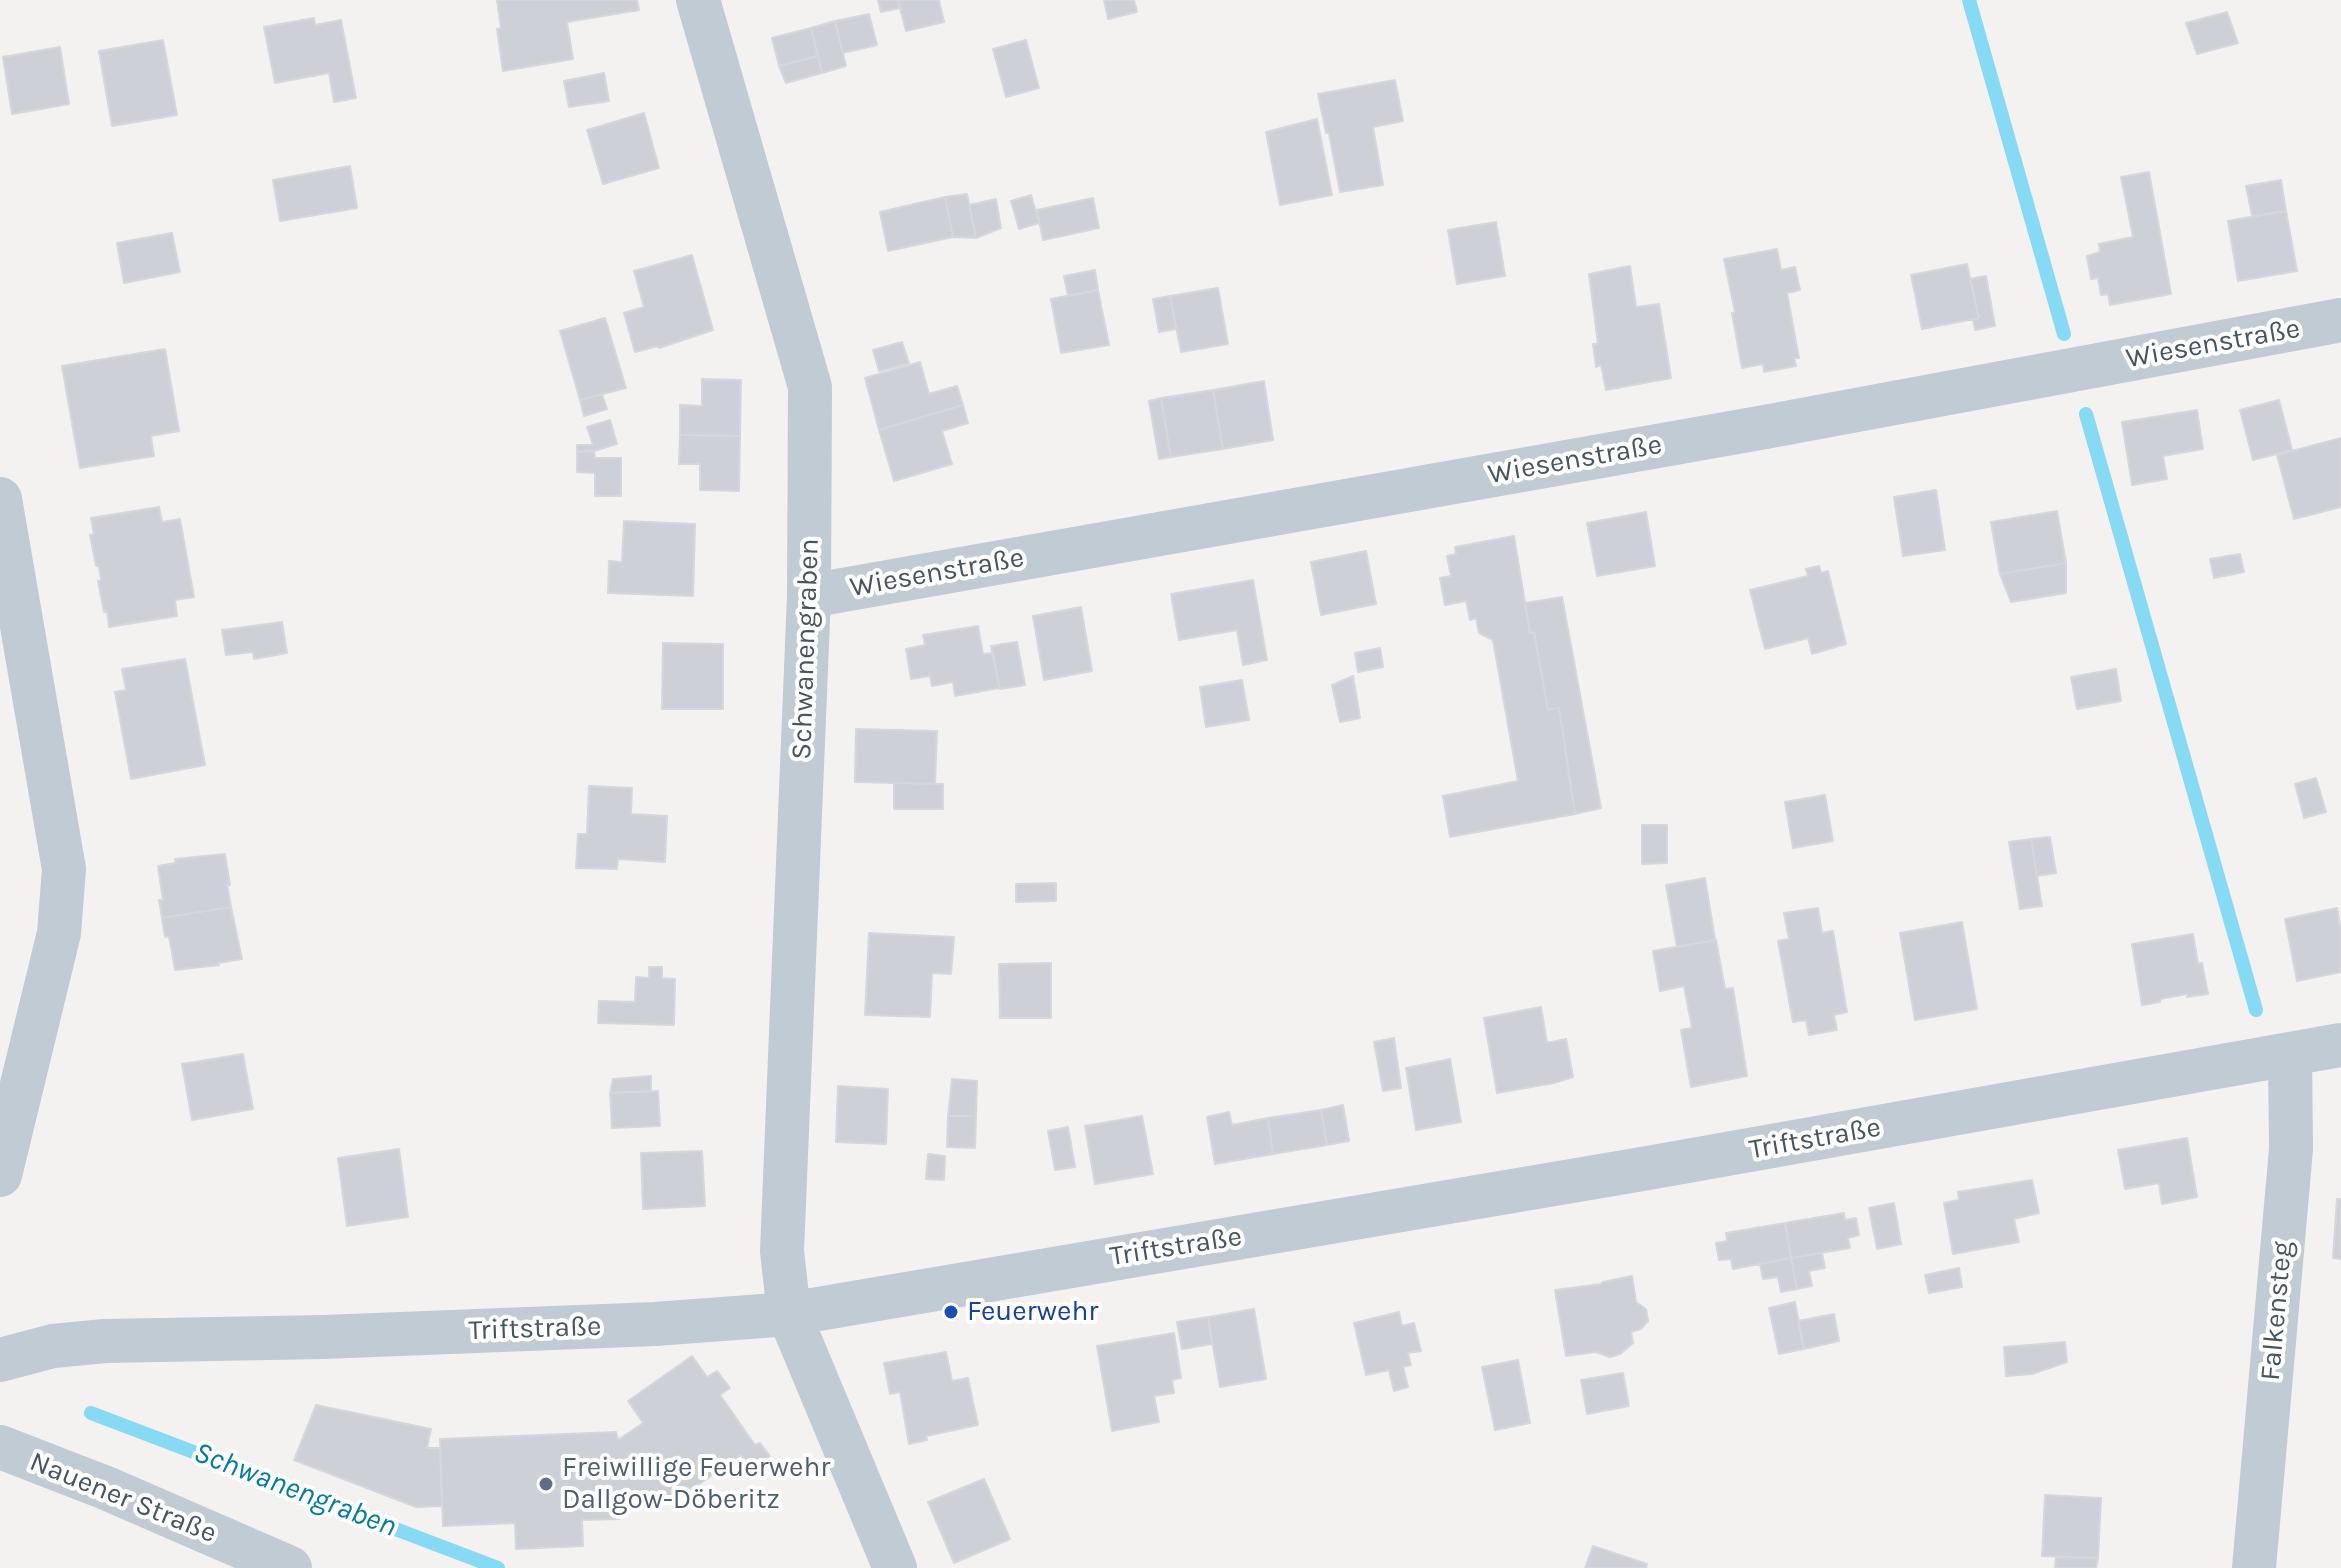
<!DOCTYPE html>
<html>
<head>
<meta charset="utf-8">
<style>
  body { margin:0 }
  canvas { display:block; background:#f4f1f1 }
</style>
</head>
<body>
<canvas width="2341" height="1568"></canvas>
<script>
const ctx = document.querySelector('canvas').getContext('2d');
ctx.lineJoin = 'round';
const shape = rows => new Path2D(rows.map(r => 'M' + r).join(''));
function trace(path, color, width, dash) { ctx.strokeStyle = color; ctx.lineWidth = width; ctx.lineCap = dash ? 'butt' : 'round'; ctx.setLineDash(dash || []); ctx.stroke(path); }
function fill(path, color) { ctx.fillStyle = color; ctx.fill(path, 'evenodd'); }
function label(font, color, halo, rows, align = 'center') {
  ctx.font = font + ' Karla,sans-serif'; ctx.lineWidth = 8; ctx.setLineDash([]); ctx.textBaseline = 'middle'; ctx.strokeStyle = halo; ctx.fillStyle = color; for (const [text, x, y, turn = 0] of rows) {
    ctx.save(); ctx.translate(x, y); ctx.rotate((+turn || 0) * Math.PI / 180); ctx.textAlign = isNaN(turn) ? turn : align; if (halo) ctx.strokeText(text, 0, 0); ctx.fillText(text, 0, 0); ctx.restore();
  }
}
trace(shape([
  [1969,0,2064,334],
  [2086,414,2256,1010],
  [91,1413,498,1568]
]), '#87daf4', 14);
const building = shape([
  [497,0,637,0,639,10,567,22,573,59,503,71,497,29,501,28,497,0],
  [878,0,898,0,900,8,881,12,878,0],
  [898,0,939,0,944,22,906,31,898,0],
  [1104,0,1134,0,1137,12,1108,19,1104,0],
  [2227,12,2238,43,2197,54,2186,23,2227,12],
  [869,14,877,45,843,53,835,21,869,14],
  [314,18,315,25,341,20,356,98,334,102,329,73,275,83,264,27,314,18],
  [835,21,846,66,822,73,811,28,835,21],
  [811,28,818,56,779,66,772,38,811,28],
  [163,40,177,115,112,126,99,51,163,40],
  [1026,40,1039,88,1006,97,993,49,1026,40],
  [60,47,69,104,12,114,3,57,60,47],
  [818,56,822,73,786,83,779,66,818,56],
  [604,73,609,101,569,107,564,81,604,73],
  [1395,80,1403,121,1373,127,1383,185,1340,192,1329,133,1326,133,1318,94,1395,80],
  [644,113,659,168,603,184,587,130,644,113],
  [1317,119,1332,195,1280,205,1266,132,1317,119],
  [350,166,357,208,280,221,273,180,350,166],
  [2149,172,2171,294,2110,305,2108,294,2101,295,2098,278,2091,279,2087,256,2100,252,2099,244,2133,237,2121,177,2149,172],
  [2281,180,2286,211,2252,216,2246,186,2281,180],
  [967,194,976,238,953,237,945,197,967,194],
  [1031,195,1039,223,1019,229,1011,201,1031,195],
  [945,197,953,237,888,251,880,212,945,197],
  [1093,198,1099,228,1043,240,1037,210,1093,198],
  [996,199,1001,228,976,238,969,205,996,199],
  [2286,211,2297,271,2238,281,2228,221,2286,211],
  [1496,222,1505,276,1457,284,1448,230,1496,222],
  [172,233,180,272,124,283,117,243,172,233],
  [1777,249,1781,270,1795,267,1800,290,1787,293,1799,358,1794,358,1796,366,1764,372,1763,364,1742,368,1732,313,1735,312,1724,259,1777,249],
  [692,255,713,330,659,348,658,346,635,352,624,313,644,307,634,271,692,255],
  [1967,264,1979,318,1922,329,1911,275,1967,264],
  [1630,266,1636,307,1659,304,1671,378,1606,390,1601,365,1596,367,1593,344,1598,344,1589,274,1630,266],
  [1095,270,1098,290,1068,296,1064,276,1095,270],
  [1986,276,1995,326,1975,330,1973,319,1979,318,1970,279,1986,276],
  [1218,288,1228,344,1181,352,1170,296,1218,288],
  [1098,290,1109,345,1061,353,1051,299,1098,290],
  [1170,296,1176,329,1159,332,1153,299,1170,296],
  [605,318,626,388,580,400,560,331,605,318],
  [902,342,909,363,879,371,873,350,902,342],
  [165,349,179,431,151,436,154,456,80,468,62,366,165,349],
  [920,362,929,394,957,386,963,405,879,430,865,378,920,362],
  [702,379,741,380,740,436,680,435,680,405,702,406,702,379],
  [1264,381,1273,440,1223,449,1213,390,1264,381],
  [1213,390,1223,449,1171,457,1161,398,1213,390],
  [602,394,607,409,584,416,580,400,602,394],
  [1161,398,1171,457,1159,459,1149,401,1161,398],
  [2279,400,2292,450,2253,460,2240,410,2279,400],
  [963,405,968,423,942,431,952,464,894,481,879,430,963,405],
  [2197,410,2203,449,2163,456,2167,479,2132,485,2122,422,2197,410],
  [610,420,617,444,594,451,577,452,577,445,593,445,587,427,610,420],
  [680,435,740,436,739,491,700,490,700,464,679,464,680,435],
  [2341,438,2341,507,2294,519,2277,455,2341,438],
  [594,450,595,458,621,458,621,496,595,496,595,473,577,472,577,452,594,450],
  [1936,490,1945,550,1903,556,1894,497,1936,490],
  [159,507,162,522,180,519,194,597,175,600,177,616,109,627,107,611,104,612,98,581,101,580,99,566,96,566,90,535,94,534,91,518,159,507],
  [2057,511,2066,563,2000,574,1991,522,2057,511],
  [1646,512,1655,566,1597,576,1587,523,1646,512],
  [624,521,695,524,693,596,608,593,609,561,622,562,624,521],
  [1514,536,1530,633,1534,632,1548,710,1559,708,1575,814,1450,837,1443,796,1518,781,1493,640,1479,633,1476,618,1470,620,1466,601,1445,605,1440,578,1451,576,1447,556,1456,554,1455,547,1514,536],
  [1366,551,1376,604,1321,615,1311,562,1366,551],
  [2240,554,2244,572,2214,578,2210,559,2240,554],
  [2066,563,2066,593,2011,602,2000,574,2066,563],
  [1819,566,1821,573,1828,571,1846,644,1812,654,1808,638,1765,649,1750,590,1808,576,1806,569,1819,566],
  [1253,580,1267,660,1243,665,1237,630,1179,640,1171,594,1253,580],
  [1562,597,1601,808,1575,814,1559,708,1548,710,1534,632,1530,633,1525,603,1562,597],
  [1081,607,1092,671,1044,680,1033,616,1081,607],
  [282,622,287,653,254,659,253,652,226,655,222,630,282,622],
  [978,626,983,654,993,653,999,688,955,696,953,682,932,686,930,676,911,679,906,649,925,645,923,635,978,626],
  [1017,642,1025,685,1000,689,991,646,1017,642],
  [663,643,723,644,723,709,662,709,663,643],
  [1380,648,1383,667,1358,672,1355,653,1380,648],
  [185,659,205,765,131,779,115,692,126,690,122,669,185,659],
  [2116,669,2121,701,2077,709,2071,677,2116,669],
  [1353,676,1360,718,1340,722,1332,685,1353,676],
  [1242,680,1249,720,1206,727,1200,687,1242,680],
  [856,729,937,731,935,784,855,782,856,729],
  [2316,778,2326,812,2304,818,2295,784,2316,778],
  [894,783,943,784,943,809,894,809,894,783],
  [589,786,632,788,631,814,667,816,665,862,618,859,617,869,576,868,578,834,587,834,589,786],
  [1825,795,1833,841,1793,848,1785,802,1825,795],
  [1642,825,1667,825,1667,863,1642,864,1642,825],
  [2050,837,2056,873,2037,876,2031,839,2050,837],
  [2031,839,2042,906,2020,909,2009,842,2031,839],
  [225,854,230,885,227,885,231,907,162,918,159,900,163,900,158,866,176,863,175,859,225,854],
  [1705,878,1715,940,1677,947,1666,885,1705,878],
  [1056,883,1056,901,1016,902,1016,884,1056,883],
  [231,907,242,959,218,963,219,965,175,970,169,936,165,937,162,918,231,907],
  [1818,908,1822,933,1833,931,1847,1012,1834,1015,1837,1030,1809,1035,1806,1020,1793,1022,1778,941,1789,939,1784,913,1818,908],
  [2337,908,2341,931,2341,972,2297,981,2285,919,2337,908],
  [1962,922,1977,1009,1915,1020,1900,933,1962,922],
  [869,933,954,937,951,974,932,973,930,1017,865,1015,869,933],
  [2193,934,2198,964,2202,963,2208,994,2187,997,2187,994,2160,999,2160,1002,2142,1005,2132,944,2193,934],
  [1716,940,1725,989,1733,988,1747,1076,1691,1087,1681,1030,1692,1028,1684,986,1660,991,1653,951,1716,940],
  [1051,963,1051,1018,1000,1018,999,964,1051,963],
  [649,967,662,967,662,978,675,979,674,1025,598,1023,599,1001,635,1002,636,977,649,978,649,967],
  [1541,1007,1547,1043,1566,1039,1573,1077,1554,1083,1497,1093,1484,1018,1541,1007],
  [1394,1038,1401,1088,1383,1091,1374,1042,1394,1038],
  [243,1054,253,1109,192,1120,182,1064,243,1054],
  [1450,1059,1461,1122,1416,1130,1406,1068,1450,1059],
  [651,1076,651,1091,610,1093,613,1079,651,1076],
  [952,1079,977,1081,976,1116,948,1116,952,1079],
  [838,1086,888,1089,886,1144,836,1142,838,1086],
  [658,1091,660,1126,612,1128,610,1093,658,1091],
  [1343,1105,1349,1141,1327,1145,1321,1110,1343,1105],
  [1321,1110,1327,1145,1273,1154,1268,1118,1321,1110],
  [1229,1112,1232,1125,1268,1118,1273,1154,1215,1164,1207,1117,1229,1112],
  [948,1116,976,1116,975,1148,947,1147,948,1116],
  [1142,1116,1153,1174,1095,1184,1085,1126,1142,1116],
  [1068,1127,1075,1167,1055,1170,1048,1131,1068,1127],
  [2187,1138,2197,1197,2162,1204,2159,1183,2125,1189,2118,1150,2187,1138],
  [399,1149,408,1217,347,1226,338,1158,399,1149],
  [702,1151,705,1206,643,1209,641,1153,702,1151],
  [928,1154,945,1156,944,1180,926,1179,928,1154],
  [2032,1180,2039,1213,2014,1219,2019,1242,1953,1254,1944,1203,1959,1200,1958,1192,2032,1180],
  [2337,1199,2341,1199,2341,1259,2333,1258,2337,1199],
  [1894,1203,1901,1244,1877,1249,1869,1208,1894,1203],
  [1844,1213,1845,1220,1856,1218,1859,1235,1848,1238,1850,1248,1791,1258,1785,1223,1844,1213],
  [1785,1223,1791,1258,1733,1269,1731,1259,1719,1260,1716,1243,1727,1241,1726,1233,1785,1223],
  [1822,1253,1825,1268,1809,1271,1812,1286,1797,1289,1791,1258,1822,1253],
  [1791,1258,1797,1289,1781,1292,1778,1277,1763,1279,1760,1264,1791,1258],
  [1959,1268,1962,1287,1929,1293,1925,1275,1959,1268],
  [1632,1276,1636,1302,1646,1309,1648,1321,1641,1329,1631,1332,1633,1343,1620,1354,1610,1357,1596,1352,1566,1356,1555,1290,1601,1284,1603,1282,1632,1276],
  [1795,1302,1804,1349,1779,1354,1769,1308,1795,1302],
  [1254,1309,1266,1379,1220,1387,1208,1317,1254,1309],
  [1399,1312,1402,1326,1414,1323,1421,1351,1408,1353,1411,1365,1403,1367,1408,1387,1394,1391,1389,1370,1366,1375,1354,1323,1399,1312],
  [1834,1314,1839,1341,1804,1349,1798,1321,1834,1314],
  [1208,1317,1212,1344,1182,1349,1177,1322,1208,1317],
  [1174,1333,1181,1378,1172,1380,1174,1393,1154,1396,1159,1422,1112,1431,1097,1346,1174,1333],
  [2065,1342,2067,1362,2032,1374,2006,1376,2004,1347,2065,1342],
  [946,1352,952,1381,968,1378,978,1425,926,1436,927,1440,909,1444,900,1392,890,1394,884,1363,946,1352],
  [692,1356,707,1377,717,1371,730,1388,720,1395,755,1445,760,1443,770,1456,751,1469,741,1455,691,1490,688,1487,659,1507,649,1494,620,1515,620,1519,582,1520,583,1546,516,1549,515,1523,443,1526,440,1439,616,1432,618,1440,643,1423,628,1401,692,1356],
  [1518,1360,1530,1423,1495,1430,1482,1367,1518,1360],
  [1623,1373,1629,1406,1587,1414,1581,1380,1623,1373],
  [316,1405,431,1429,427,1448,440,1448,442,1506,416,1507,294,1460,316,1405],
  [984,1479,1010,1539,954,1563,928,1502,984,1479],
  [2045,1495,2101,1498,2098,1558,2042,1556,2045,1495],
  [1593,1546,1647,1564,1646,1568,1585,1568,1593,1546],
  [2056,1557,2098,1558,2096,1568,2055,1568,2056,1557]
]);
fill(building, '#cdd0d6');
trace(building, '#d5d7dd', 2);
trace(shape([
  [698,0,810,387,809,596,782,1251,789,1314,895,1568],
  [0,499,64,869,59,933,0,1175],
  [809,596,1765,427,2341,320],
  [0,1360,53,1346,105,1341,324,1337,655,1324,789,1314,1648,1168,2341,1045],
  [0,1447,106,1488,290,1568],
  [2254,1568,2291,1149,2290,1054]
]), '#c1cbd4', 44);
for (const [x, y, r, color] of [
  [951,1312,8,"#1a4fb4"],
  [546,1484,8,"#5c6f8a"]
]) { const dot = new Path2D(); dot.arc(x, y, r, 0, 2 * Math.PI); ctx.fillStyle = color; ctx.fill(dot); trace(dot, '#fff', 3); }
label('28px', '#475461', '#fff', [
  ["Wiesenstraße",2213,344,-10],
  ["Wiesenstraße",1575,460,-10],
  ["Wiesenstraße",937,573,-10],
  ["Schwanengraben",806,649,-88],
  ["Triftstraße",1815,1139,-10],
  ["Triftstraße",1176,1247,-9],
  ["Falkensteg",2277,1311,-85],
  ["Triftstraße",535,1329,-2],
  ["Nauener Straße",123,1498,22]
]);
label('28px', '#164399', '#fff', [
  ["Feuerwehr",967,1312]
], 'left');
label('28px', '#4e5e75', '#fff', [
  ["Freiwillige Feuerwehr",562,1468],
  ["Dallgow-Döberitz",562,1500]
], 'left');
label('italic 30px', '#037ba2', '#fff', [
  ["Schwanengraben",295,1490,21]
]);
</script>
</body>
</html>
